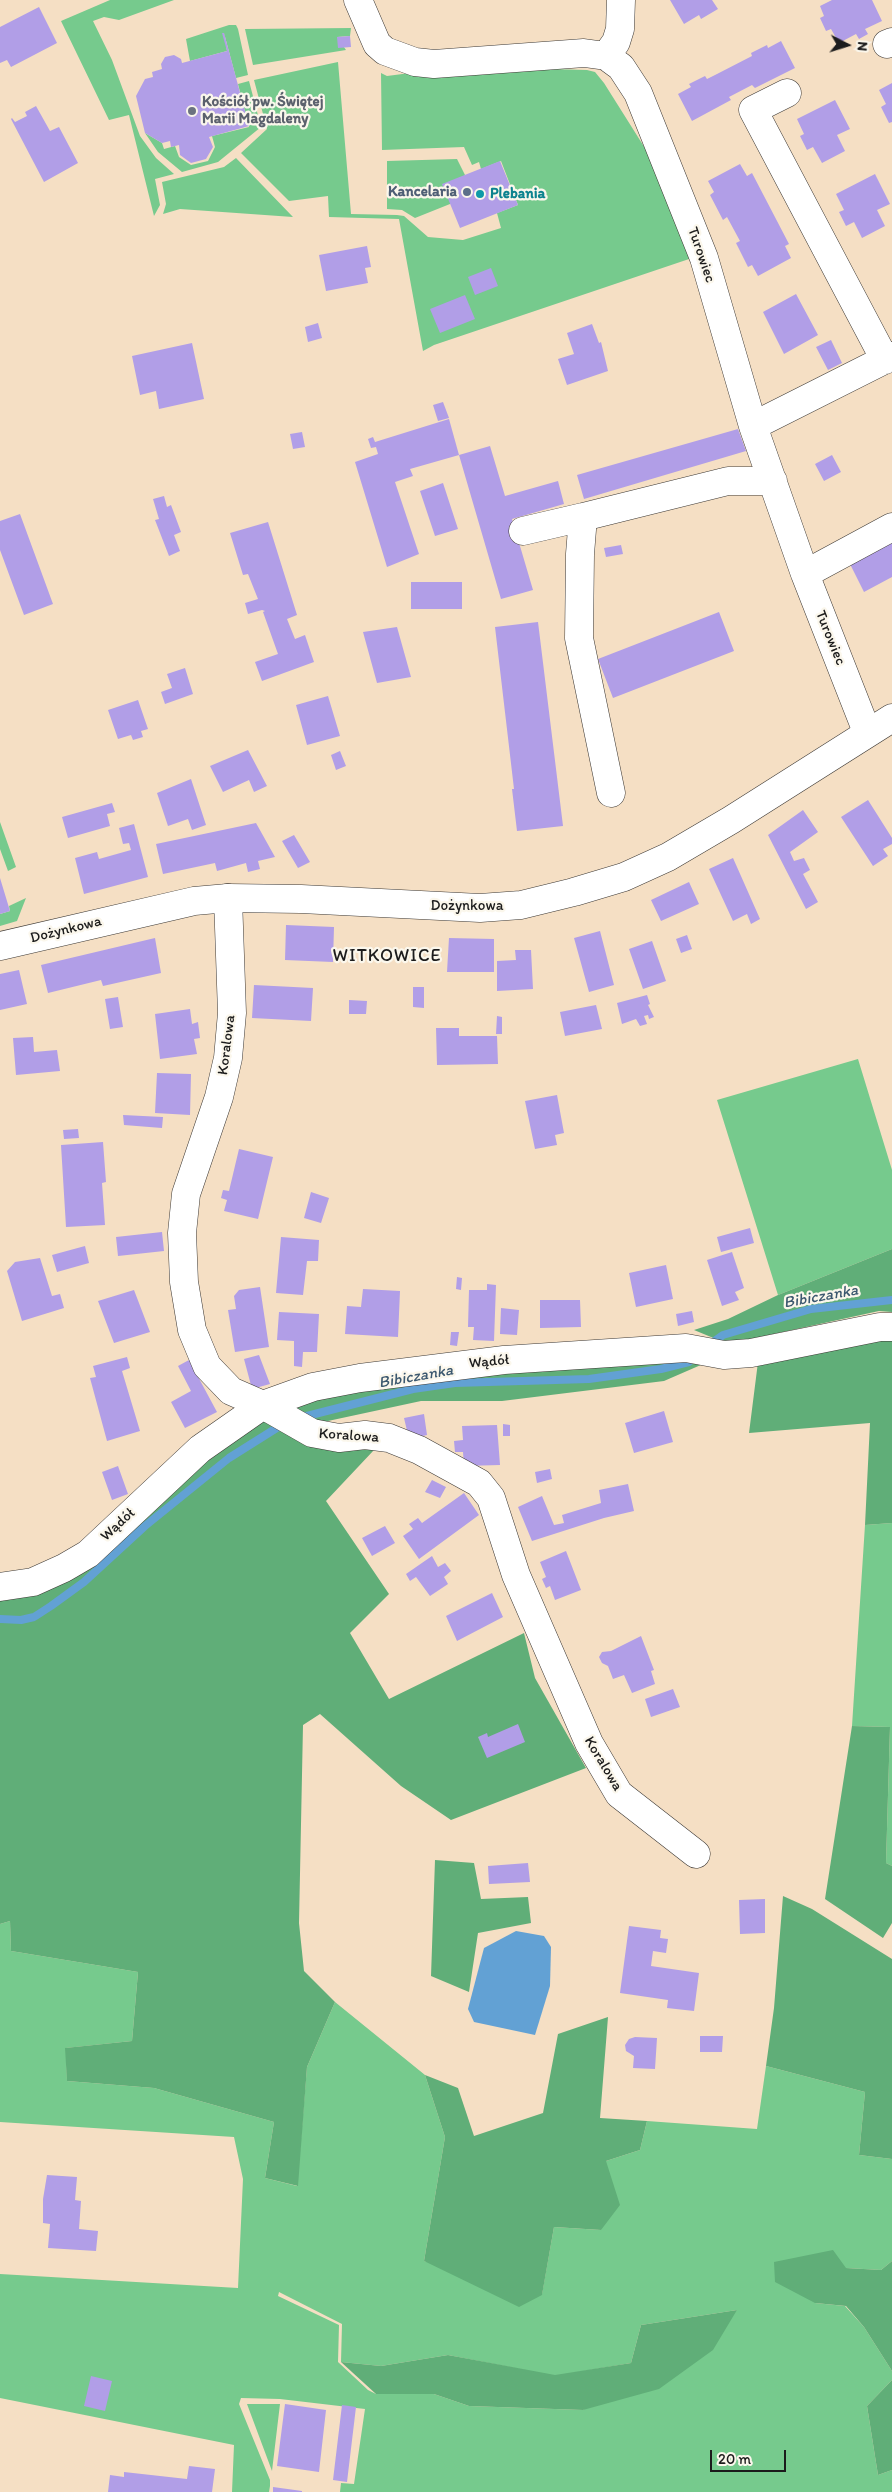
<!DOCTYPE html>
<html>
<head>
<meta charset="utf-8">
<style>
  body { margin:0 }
  #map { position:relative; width:892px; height:2492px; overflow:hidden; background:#f5dfc4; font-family:Itim,sans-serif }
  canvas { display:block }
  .north { position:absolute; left:822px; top:20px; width:50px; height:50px; -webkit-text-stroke:4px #fbf7ec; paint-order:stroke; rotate:95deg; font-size:14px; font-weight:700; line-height:20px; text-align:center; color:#1c1c1c }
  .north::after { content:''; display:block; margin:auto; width:18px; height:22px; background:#1c1c1c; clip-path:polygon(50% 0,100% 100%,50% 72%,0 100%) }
  .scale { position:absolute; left:710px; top:2450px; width:76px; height:22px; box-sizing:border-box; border:2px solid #1c1c1c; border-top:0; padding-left:6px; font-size:15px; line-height:18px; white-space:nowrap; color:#1c1c1c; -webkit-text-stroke:4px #fbf7ec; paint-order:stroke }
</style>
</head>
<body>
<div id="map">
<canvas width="892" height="2492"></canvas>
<div class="north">N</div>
<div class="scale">20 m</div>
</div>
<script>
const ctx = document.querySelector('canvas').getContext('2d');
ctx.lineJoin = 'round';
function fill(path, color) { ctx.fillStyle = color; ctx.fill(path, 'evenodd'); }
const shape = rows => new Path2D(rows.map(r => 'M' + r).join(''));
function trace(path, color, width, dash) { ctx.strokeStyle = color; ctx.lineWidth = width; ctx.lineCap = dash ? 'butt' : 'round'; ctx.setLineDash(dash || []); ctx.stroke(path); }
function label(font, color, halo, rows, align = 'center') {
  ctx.font = font + ' Itim,sans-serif'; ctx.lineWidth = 4.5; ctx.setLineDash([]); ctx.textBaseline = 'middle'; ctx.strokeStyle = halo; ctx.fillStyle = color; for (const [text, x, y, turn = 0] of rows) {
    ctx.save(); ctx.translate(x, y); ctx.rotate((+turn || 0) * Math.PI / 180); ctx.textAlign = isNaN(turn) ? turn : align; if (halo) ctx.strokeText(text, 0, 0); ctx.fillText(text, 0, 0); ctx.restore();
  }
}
fill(shape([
  [110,0,174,0,119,20,104,17,93,21,112,60,140,136,156,158,174,174,155,179,160,205,154,216,129,115,109,120,61,21],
  [229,25,236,25,238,29,248,75,236,78,224,33,227,51,190,61,186,39],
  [351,28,350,36,337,37,346,50,253,65,245,29],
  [338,62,351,214,397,215,404,216,428,237,463,240,501,228,497,213,518,205,501,161,481,169,479,162,472,165,464,147,382,150,381,73,387,76,418,72,512,68,587,70,595,72,604,83,660,172,695,257,434,345,423,351,399,219,329,217,328,196,289,201,241,153,267,129,254,80],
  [249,81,261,127,218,162,182,172,158,152,145,133,162,143,164,149,175,146,179,157,191,165,208,161,215,147,212,136,249,127,238,84],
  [236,158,293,217,180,209,163,214,166,204,162,182,224,167],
  [457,159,465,175,450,204,415,218,402,210,387,209,387,161],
  [0,822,16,867,8,871,0,849],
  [26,898,17,921,0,926,0,914,10,911,9,906],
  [858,1059,892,1170,892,1249,778,1295,717,1100],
  [892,1523,892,1866,886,1863,890,1727,852,1726,865,1525],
  [10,1921,11,1951,138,1972,132,2041,66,2048,67,2081,154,2088,274,2122,265,2178,297,2186,307,2067,335,2002,425,2075,445,2137,424,2261,542,2294,554,2227,601,2230,606,2161,640,2150,647,2121,757,2129,766,2066,865,2092,859,2155,892,2159,892,2261,881,2270,846,2268,815,2303,845,2306,864,2327,892,2371,892,2380,867,2406,878,2475,892,2470,892,2492,340,2492,341,2483,354,2484,365,2409,280,2399,241,2398,239,2404,270,2480,270,2486,269,2492,232,2492,234,2445,0,2398,0,2274,238,2288,243,2179,234,2137,0,2122,0,1924],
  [279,2292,342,2324,341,2362,381,2366,448,2355,555,2376,631,2363,641,2325,737,2310,583,2410,469,2406,434,2394,376,2394,368,2390,338,2362,339,2325,278,2296],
  [247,2404,280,2404,272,2471]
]), '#76ca8d');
fill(shape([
  [892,1249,892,1312,879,1311,728,1344,694,1330,728,1319,778,1295],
  [892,1332,892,1523,865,1525,870,1423,749,1433,758,1362],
  [681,1354,710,1361,664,1381,502,1401,421,1401,314,1424,287,1405,438,1377],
  [263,1416,334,1448,374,1450,326,1501,389,1594,350,1633,389,1699,524,1633,535,1678,586,1768,451,1820,401,1786,320,1714,303,1725,299,1923,304,1971,335,2002,307,2067,298,2186,265,2178,274,2122,154,2088,67,2081,65,2048,132,2041,138,1972,11,1951,10,1921,0,1924,0,1600],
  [852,1726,890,1727,886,1863,892,1866,892,1923,883,1938,825,1899],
  [435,1860,474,1863,481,1899,528,1897,531,1923,478,1933,469,1992,431,1976],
  [783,1896,812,1909,892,1959,892,2159,859,2155,865,2092,766,2066,774,2008],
  [608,2017,600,2118,647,2121,640,2150,606,2161,620,2205,601,2230,554,2227,542,2295,519,2307,424,2261,445,2137,425,2075,458,2088,474,2136,543,2113,558,2034],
  [833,2250,846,2268,881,2270,892,2261,892,2371,864,2327,846,2306,815,2303,775,2282,774,2262],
  [737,2310,713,2350,659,2389,583,2410,469,2406,434,2394,376,2394,341,2362,381,2366,448,2355,555,2375,631,2363,641,2325],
  [892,2380,892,2470,878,2475,867,2406]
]), '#60ae78');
fill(shape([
  [516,1931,544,1936,551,1947,550,1986,535,2035,474,2022,468,2009,484,1948]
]), '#62a1d4');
trace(shape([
  [709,1345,723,1335,811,1309,892,1300],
  [299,1418,413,1389,455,1383,589,1379,661,1369,689,1362,695,1357],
  [0,1619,21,1620,34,1617,51,1606,84,1582,145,1526,229,1458,283,1424]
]), '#62a1d4', 8);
fill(shape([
  [670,0,712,0,718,9,701,19,699,15,684,24],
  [832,0,872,0,882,21,865,29,868,34,859,39,856,34,839,43,831,29,826,31,820,18,824,16,820,6],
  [39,7,57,43,11,67,7,60,0,63,0,27],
  [222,33,224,33,249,126,209,137,213,147,206,159,191,163,180,155,179,145,171,147,170,141,162,143,145,133,136,96,145,79,153,77,152,72,162,69,161,64,165,57,174,55,181,59,182,63,227,51],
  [350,36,351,47,338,48,337,37],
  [781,41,795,68,755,88,752,85,729,97,731,100,692,121,678,94,691,87,689,84,705,76,707,79,717,74,752,56,751,53,767,45,768,48],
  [892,83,892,122,889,123,881,107,886,104,879,90],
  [835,100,850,129,837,135,845,151,822,163,813,147,807,150,800,136,804,134,797,119],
  [36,106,50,131,59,127,78,163,44,182,11,119,12,118,15,122,27,116,25,112],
  [500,161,518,205,460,228,442,184],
  [740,164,747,176,752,173,789,244,785,246,791,258,758,276,752,265,748,267,736,243,740,241,727,217,723,220,710,195,714,192,708,181],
  [875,174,890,204,877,210,885,226,862,238,854,222,846,226,839,212,844,210,836,194],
  [367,246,371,267,365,268,368,283,326,291,319,255],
  [491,268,498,286,475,295,468,277],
  [796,294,818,335,784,354,763,312],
  [465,295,475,319,440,333,430,309],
  [318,323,322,338,308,342,305,327],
  [592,324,599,343,601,342,608,371,567,385,558,359,574,354,567,333],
  [831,340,842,363,828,370,816,347],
  [192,343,204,399,159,409,156,391,140,395,132,356],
  [443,402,449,418,438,421,433,405],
  [449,419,459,455,410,469,413,476,395,482,419,554,387,567,355,462,378,454,376,447,371,448,368,439,373,437,375,442],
  [738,429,746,451,584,499,577,475],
  [302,432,305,447,293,449,290,434],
  [490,446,505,496,558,481,564,504,512,519,533,590,501,599,459,455],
  [832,455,841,472,824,481,815,464],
  [443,483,458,529,435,536,420,491],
  [164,496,167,507,171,505,181,532,174,535,180,551,169,556,155,520,159,519,153,499],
  [20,514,53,604,24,615,0,550,0,521],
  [268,522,297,615,287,619,295,639,305,635,314,662,262,681,255,662,278,654,263,612,265,611,262,610,248,614,245,603,258,599,248,574,243,575,230,533],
  [892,537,892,577,864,592,848,560],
  [621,545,623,554,606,557,604,548],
  [411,582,462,582,462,609,411,609],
  [719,612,734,651,613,698,598,659],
  [538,622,563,826,517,831,512,789,514,789,495,627],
  [397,627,411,677,377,683,363,632],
  [185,668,193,694,165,704,161,692,172,688,167,674],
  [328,696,340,736,307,745,296,705],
  [138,700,148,729,141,731,143,737,133,740,131,735,118,739,108,710],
  [248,750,267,786,254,792,249,780,223,792,210,766],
  [340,751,346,766,336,770,331,755],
  [191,779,206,825,192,830,188,819,168,826,157,793],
  [868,800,892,838,892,844,883,849,888,856,873,866,841,817],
  [112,803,115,812,107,814,110,826,68,838,62,817],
  [803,810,818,832,790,852,794,861,804,858,810,870,803,874,818,902,806,909,768,835],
  [256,823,275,857,258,861,260,869,248,872,246,863,217,871,215,863,163,874,156,844],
  [134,824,148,877,84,894,75,858,97,852,99,859,131,850,129,843,123,844,119,828],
  [294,835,310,862,298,868,282,841],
  [733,858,760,919,751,924,747,914,733,921,709,869],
  [0,878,10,911,0,914],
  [689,882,699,904,661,921,651,900],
  [286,925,334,927,333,962,285,960],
  [600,931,614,985,589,992,574,938],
  [687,935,692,949,681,953,676,939],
  [155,938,161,973,103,986,101,980,48,993,41,965],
  [449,938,494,939,494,972,447,972],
  [652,941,666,981,643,989,629,949],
  [515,950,531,950,533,989,497,991,497,961,516,960],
  [19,970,27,1004,0,1010,0,974],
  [254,985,313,988,311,1021,252,1018],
  [413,987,424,987,424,1008,413,1007],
  [647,995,650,1004,648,1005,654,1017,649,1019,648,1015,644,1016,647,1024,640,1026,636,1019,622,1024,617,1003],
  [118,997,123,1027,110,1029,105,999],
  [349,1000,367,1001,366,1014,349,1014],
  [596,1005,602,1029,565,1036,560,1012],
  [190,1009,192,1024,198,1022,200,1038,194,1039,197,1054,160,1059,155,1014],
  [497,1016,502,1017,502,1034,496,1034],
  [436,1028,459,1028,459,1036,497,1036,498,1064,437,1065],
  [33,1037,34,1052,57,1050,60,1071,16,1075,13,1038],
  [157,1073,191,1074,190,1115,155,1113],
  [557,1095,564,1133,555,1135,557,1145,535,1149,525,1101],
  [123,1115,163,1117,162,1128,124,1125],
  [78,1129,79,1138,64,1139,63,1130],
  [103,1142,106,1182,102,1183,105,1225,66,1227,61,1145],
  [239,1149,273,1157,258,1219,224,1211,227,1200,221,1198,223,1190,229,1191],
  [311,1192,329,1198,321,1223,304,1218],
  [750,1228,754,1243,721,1252,717,1237],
  [162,1232,164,1251,118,1256,116,1237],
  [281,1237,319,1240,318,1261,307,1261,303,1295,276,1293],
  [85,1246,89,1263,57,1272,52,1255],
  [732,1252,744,1288,735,1292,739,1300,722,1306,707,1260],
  [40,1258,52,1296,60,1294,64,1308,22,1321,7,1271,15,1262],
  [666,1265,673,1299,636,1307,629,1273],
  [457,1277,462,1278,461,1290,456,1289],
  [487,1284,496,1285,494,1341,473,1340,474,1327,468,1327,469,1290,487,1290],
  [260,1287,269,1347,235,1352,228,1310,236,1309,234,1296,239,1290],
  [363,1289,400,1291,398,1337,345,1334,347,1306,361,1307],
  [134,1290,150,1332,114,1343,98,1301],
  [540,1300,580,1300,581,1327,540,1328],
  [501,1308,519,1310,517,1335,500,1334],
  [692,1311,694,1322,678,1326,676,1314],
  [279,1312,319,1314,317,1352,303,1352,302,1367,294,1366,294,1341,277,1340],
  [451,1332,459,1332,457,1346,450,1345],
  [259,1355,270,1384,252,1389,244,1359],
  [127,1357,130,1368,122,1371,140,1431,107,1441,90,1378,96,1377,93,1366],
  [189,1360,217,1412,185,1428,171,1402,191,1391,178,1366],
  [664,1411,673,1442,634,1453,625,1423],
  [424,1414,427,1435,409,1439,404,1418],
  [503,1424,510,1425,510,1436,503,1436],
  [497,1425,500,1465,464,1466,463,1452,455,1452,454,1441,463,1440,462,1426],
  [118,1466,128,1494,112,1500,102,1472],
  [550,1469,552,1479,537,1483,535,1472],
  [432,1480,446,1487,440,1498,425,1492],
  [628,1484,634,1511,604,1518,532,1541,518,1507,542,1496,554,1525,564,1523,562,1515,601,1503,599,1490],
  [464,1493,479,1515,419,1559,403,1536,413,1529,409,1524,418,1518,422,1523],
  [385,1526,395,1543,372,1556,362,1538],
  [566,1551,581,1590,555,1600,550,1586,546,1588,542,1579,546,1577,540,1562],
  [432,1556,438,1567,445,1563,451,1571,444,1577,448,1584,430,1596,416,1577,410,1581,406,1574],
  [492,1593,503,1617,457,1641,446,1616],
  [641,1636,654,1670,651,1671,655,1684,632,1693,624,1675,613,1679,608,1666,602,1663,599,1657,602,1652,611,1651],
  [673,1689,680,1707,651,1717,645,1699],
  [518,1724,525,1742,487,1758,478,1737,487,1733,488,1737],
  [528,1863,530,1882,489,1884,488,1866],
  [765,1899,765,1933,740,1934,739,1900],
  [629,1926,661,1930,660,1938,668,1939,666,1953,653,1951,651,1966,699,1973,694,2011,667,2008,668,2000,620,1993],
  [700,2036,723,2036,722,2052,700,2052],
  [635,2037,657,2038,655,2069,633,2068,634,2056,626,2051,625,2045,629,2039],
  [47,2175,77,2177,75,2200,81,2201,79,2229,98,2231,96,2251,48,2248,50,2224,43,2223,43,2199],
  [91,2376,112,2381,105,2411,84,2406],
  [285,2404,326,2410,319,2472,277,2466],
  [342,2405,356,2407,347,2482,333,2480],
  [189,2466,215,2469,212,2492,108,2492,110,2475,124,2477,124,2472,187,2479],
  [273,2487,302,2491,302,2492,273,2492]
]), '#b19ee7');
const street = shape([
  [358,0,377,44,385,51,415,62,434,64,584,53,606,56,621,67,638,93,704,258,753,426,805,574,867,732],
  [887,44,892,42],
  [606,56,616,42,620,29,621,0],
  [787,93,753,110,885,360],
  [753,426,892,356],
  [523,531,583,517],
  [805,574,892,527],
  [611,793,579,638,580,554,583,517,728,481,773,481],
  [228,898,232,1013,228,1058,219,1097,186,1194,182,1233,184,1282,192,1330,207,1366,231,1391,263,1405,312,1433,339,1438,365,1435,389,1438,419,1450,479,1483,491,1498,516,1575,589,1743,619,1794,696,1854],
  [0,1587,33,1582,64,1568,88,1554,200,1449,263,1405,313,1387,360,1378,504,1360,686,1348,724,1355,751,1353,880,1327,892,1327]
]);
const secondary = shape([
  [0,946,194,901,228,898,301,899,480,908,521,905,574,892,624,877,668,857,731,820,892,718]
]);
trace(street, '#3d3935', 29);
trace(secondary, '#3d3935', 29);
trace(street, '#fff', 28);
trace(secondary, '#fff', 28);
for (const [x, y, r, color] of [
  [192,111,5,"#6b7280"],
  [467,192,5,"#5c6f8a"],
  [480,194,5,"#0f9aa8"]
]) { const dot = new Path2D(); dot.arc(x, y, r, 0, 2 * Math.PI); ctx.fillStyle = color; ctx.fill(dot); trace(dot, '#fbf7ec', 2); }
label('bold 15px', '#5b616d', '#fbf7ec', [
  ["Kościół pw. Świętej",202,102],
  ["Marii Magdaleny",202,119]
], 'left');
label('bold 15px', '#4e5e75', '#fbf7ec', [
  ["Kancelaria",457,192]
], 'right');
label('bold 15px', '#0d838f', '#fbf7ec', [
  ["Plebania",490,194]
], 'left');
label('15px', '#1c1c1c', '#fbf7ec', [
  ["Turowiec",701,255,71],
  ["Turowiec",830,638,68],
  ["Dożynkowa",467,906],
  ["Dożynkowa",66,930,-14],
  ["Koralowa",227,1045,-83],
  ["Wądół",489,1362,-5],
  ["Koralowa",349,1436,4],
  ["Wądół",118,1525,-43],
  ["Koralowa",603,1764,59]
]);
label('italic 16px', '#3c586f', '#fbf7ec', [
  ["Bibiczanka",821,1297,-10],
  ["Bibiczanka",416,1377,-10]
]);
ctx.letterSpacing = '1px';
label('18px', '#1c1c1c', '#fbf7ec', [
  ["WITKOWICE",387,956]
]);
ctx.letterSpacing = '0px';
</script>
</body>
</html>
